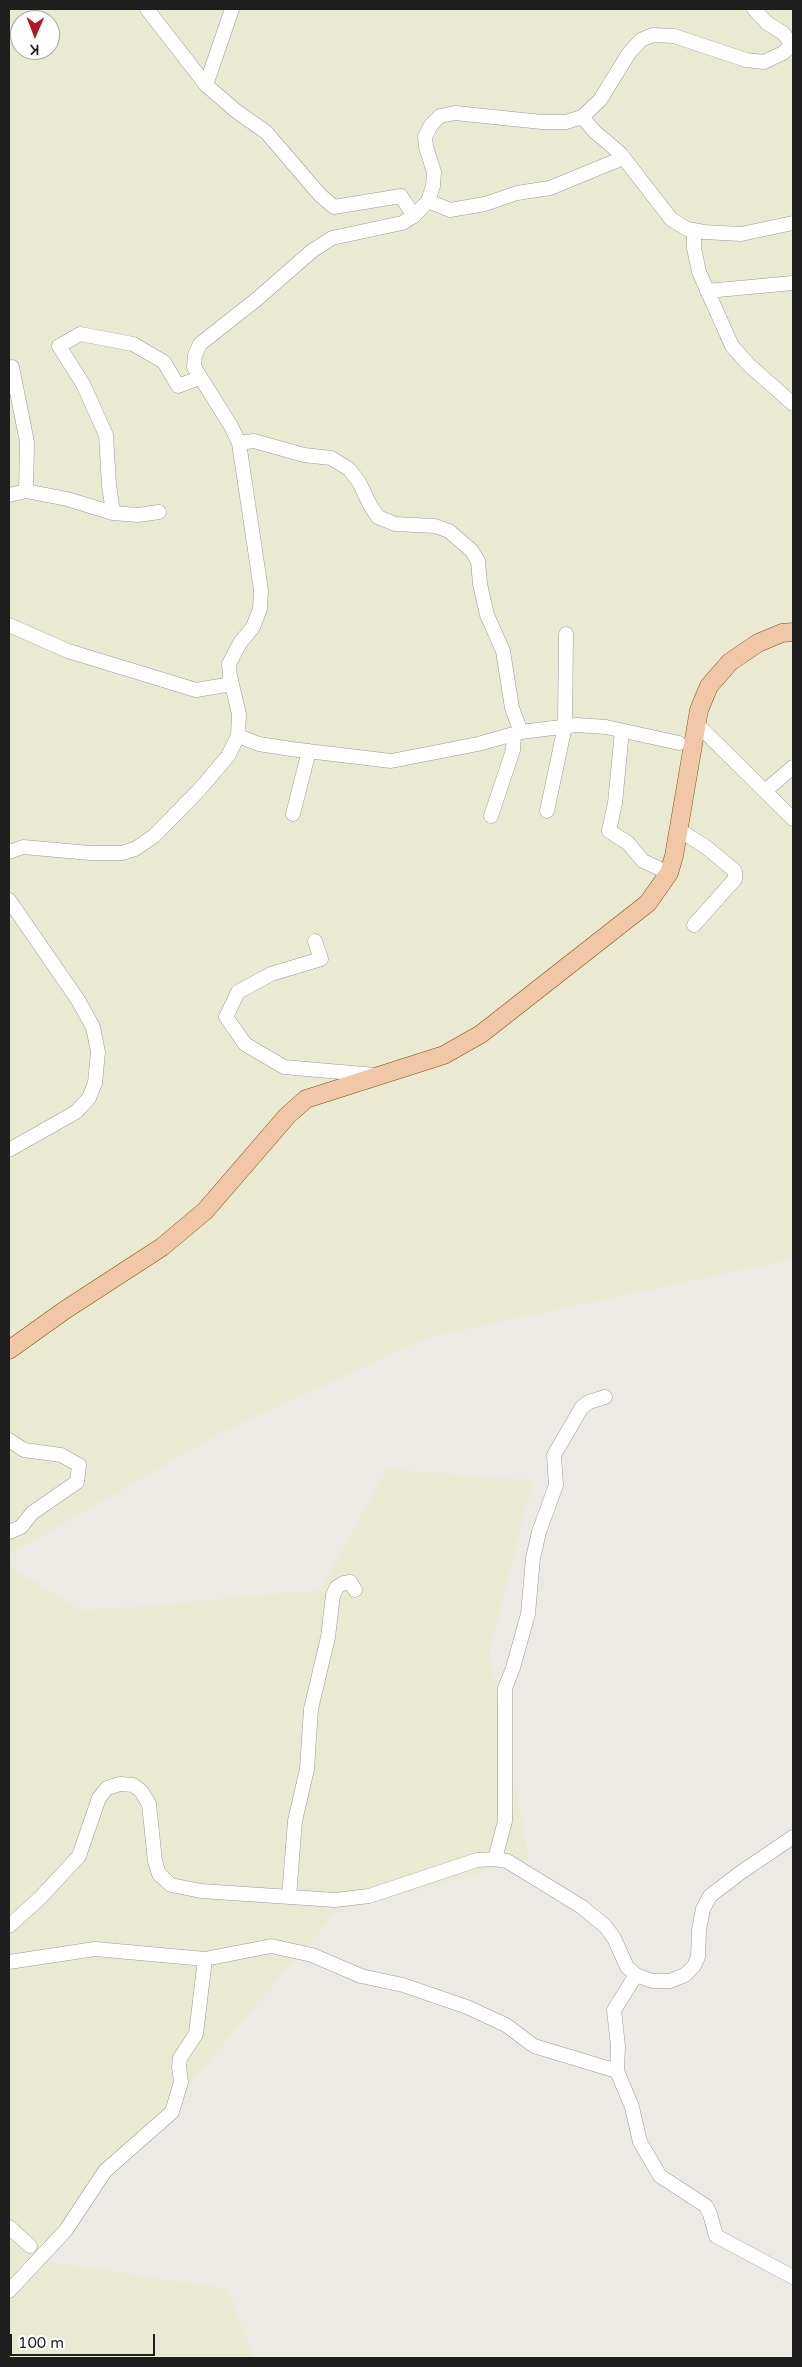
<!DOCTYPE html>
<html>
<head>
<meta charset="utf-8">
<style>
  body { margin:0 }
  #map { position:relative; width:802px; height:2367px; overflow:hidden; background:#edeae5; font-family:"Varela Round",sans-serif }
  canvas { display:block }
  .frame { position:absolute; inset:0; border:10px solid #1e1e1e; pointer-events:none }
  .north { position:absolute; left:10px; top:10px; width:50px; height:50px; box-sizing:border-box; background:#fff; border:1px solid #a5a5a5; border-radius:50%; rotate:181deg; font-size:14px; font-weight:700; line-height:20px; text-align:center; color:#1e1e1e }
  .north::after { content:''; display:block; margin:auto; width:18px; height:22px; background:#b31829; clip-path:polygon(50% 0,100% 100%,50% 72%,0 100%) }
  .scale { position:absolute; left:10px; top:2334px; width:145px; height:22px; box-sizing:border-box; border:2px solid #1e1e1e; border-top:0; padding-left:6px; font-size:15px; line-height:18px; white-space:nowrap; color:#1e1e1e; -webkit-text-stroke:4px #fff; paint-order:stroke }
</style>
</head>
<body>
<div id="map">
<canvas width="802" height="2367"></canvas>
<div class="frame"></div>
<div class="north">K</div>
<div class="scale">100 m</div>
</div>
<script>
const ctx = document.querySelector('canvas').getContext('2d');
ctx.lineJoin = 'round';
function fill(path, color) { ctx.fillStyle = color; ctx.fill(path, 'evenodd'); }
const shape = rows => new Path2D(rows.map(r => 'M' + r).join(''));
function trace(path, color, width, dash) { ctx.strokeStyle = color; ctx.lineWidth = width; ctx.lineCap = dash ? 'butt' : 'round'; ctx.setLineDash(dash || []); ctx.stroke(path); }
fill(shape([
  [9,9,793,9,793,1259,430,1337,222,1432,9,1555],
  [20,20,50,20,50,50,20,50],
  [387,1469,533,1480,489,1653,529,1859,336,1912,38,2260,228,2289,254,2358,9,2358,9,1566,83,1611,320,1590]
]), '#eae9d2');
const minor = shape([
  [147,9,206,85,236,111,266,132,320,195,334,207,401,196,414,216],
  [754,9,767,23,783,33,793,46],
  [206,85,232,9],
  [582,117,595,132,620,153,671,219,687,229,704,232,741,234,793,223],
  [428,201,450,210,485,204,517,193,550,188,623,158],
  [694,230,694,248,699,272,732,346,749,365,793,404],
  [707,291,793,283],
  [12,367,27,442,26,491,67,499,113,513,109,485,106,435,83,384,59,346,80,334,133,344,164,362,178,386,199,378],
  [239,443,254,441,304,455,331,458,349,469,359,482,370,505,378,517,395,524,435,526,449,531,472,551,478,561,480,584,487,615,503,651,512,708,521,732],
  [9,495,26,491],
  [113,513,138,515,159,512],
  [9,625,68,651,196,690,232,684],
  [697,724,793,819],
  [622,731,615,803,609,831,628,843,643,861,669,873],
  [238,736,259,744,291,749,391,761,478,744,521,732,577,725,606,727,679,743],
  [765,791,793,767],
  [547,811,565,726,566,634],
  [293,814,309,751],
  [491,816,513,750,514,734],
  [679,830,706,847,735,871,735,879,694,925],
  [9,852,23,847,90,853,122,853,135,849,154,836,200,789,228,756,238,736,239,714,230,676,229,664,240,643,253,627,260,609,261,590,239,443,231,426,194,367,195,355,200,344,257,299,312,251,332,238,402,223,414,216,428,201,433,186,434,172,426,147,425,137,431,125,440,116,455,113,542,122,566,122,582,117,600,100,629,53,641,40,653,35,674,36,746,60,764,62,783,53,793,44],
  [9,900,78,1000,93,1027,98,1052,95,1083,89,1098,76,1112,9,1150],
  [315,941,321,959,271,974,238,992,226,1017,245,1044,284,1067,375,1075],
  [9,1440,24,1450,61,1455,79,1465,77,1482,32,1513,21,1527,9,1532],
  [495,1859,505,1821,505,1688,513,1668,528,1614,533,1558,539,1532,556,1485,554,1455,582,1407,589,1402,605,1397],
  [289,1897,295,1821,307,1769,311,1709,328,1637,333,1595,337,1587,344,1583,350,1582,355,1590],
  [9,1926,40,1898,79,1856,99,1798,107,1788,120,1784,133,1785,141,1791,149,1804,155,1861,159,1874,171,1885,201,1891,335,1900,369,1896,477,1860,495,1859,507,1861,582,1907,605,1926,614,1938,627,1967,636,1975,652,1981,670,1981,685,1975,694,1966,698,1957,699,1930,703,1909,710,1896,740,1873,793,1837],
  [9,1962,95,1949,205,1959,271,1946,312,1955,361,1976,403,1985,467,2007,506,2025,534,2046,617,2071],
  [636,1975,614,2010,618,2046,617,2071,632,2107,640,2142,660,2176,706,2206,710,2214,716,2236,793,2277],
  [9,2227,30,2246],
  [9,2291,66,2230,105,2171,172,2112,181,2082,179,2067,180,2058,196,2034,205,1959]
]);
const major = shape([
  [9,1350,65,1310,162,1247,205,1211,287,1116,306,1099,444,1055,481,1034,648,903,669,873,674,856,699,710,709,686,730,662,758,643,782,633,793,632]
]);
trace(minor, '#9b9b9b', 15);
trace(major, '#855212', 19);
trace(minor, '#fff', 14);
trace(major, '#f0c8a7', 18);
</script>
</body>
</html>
